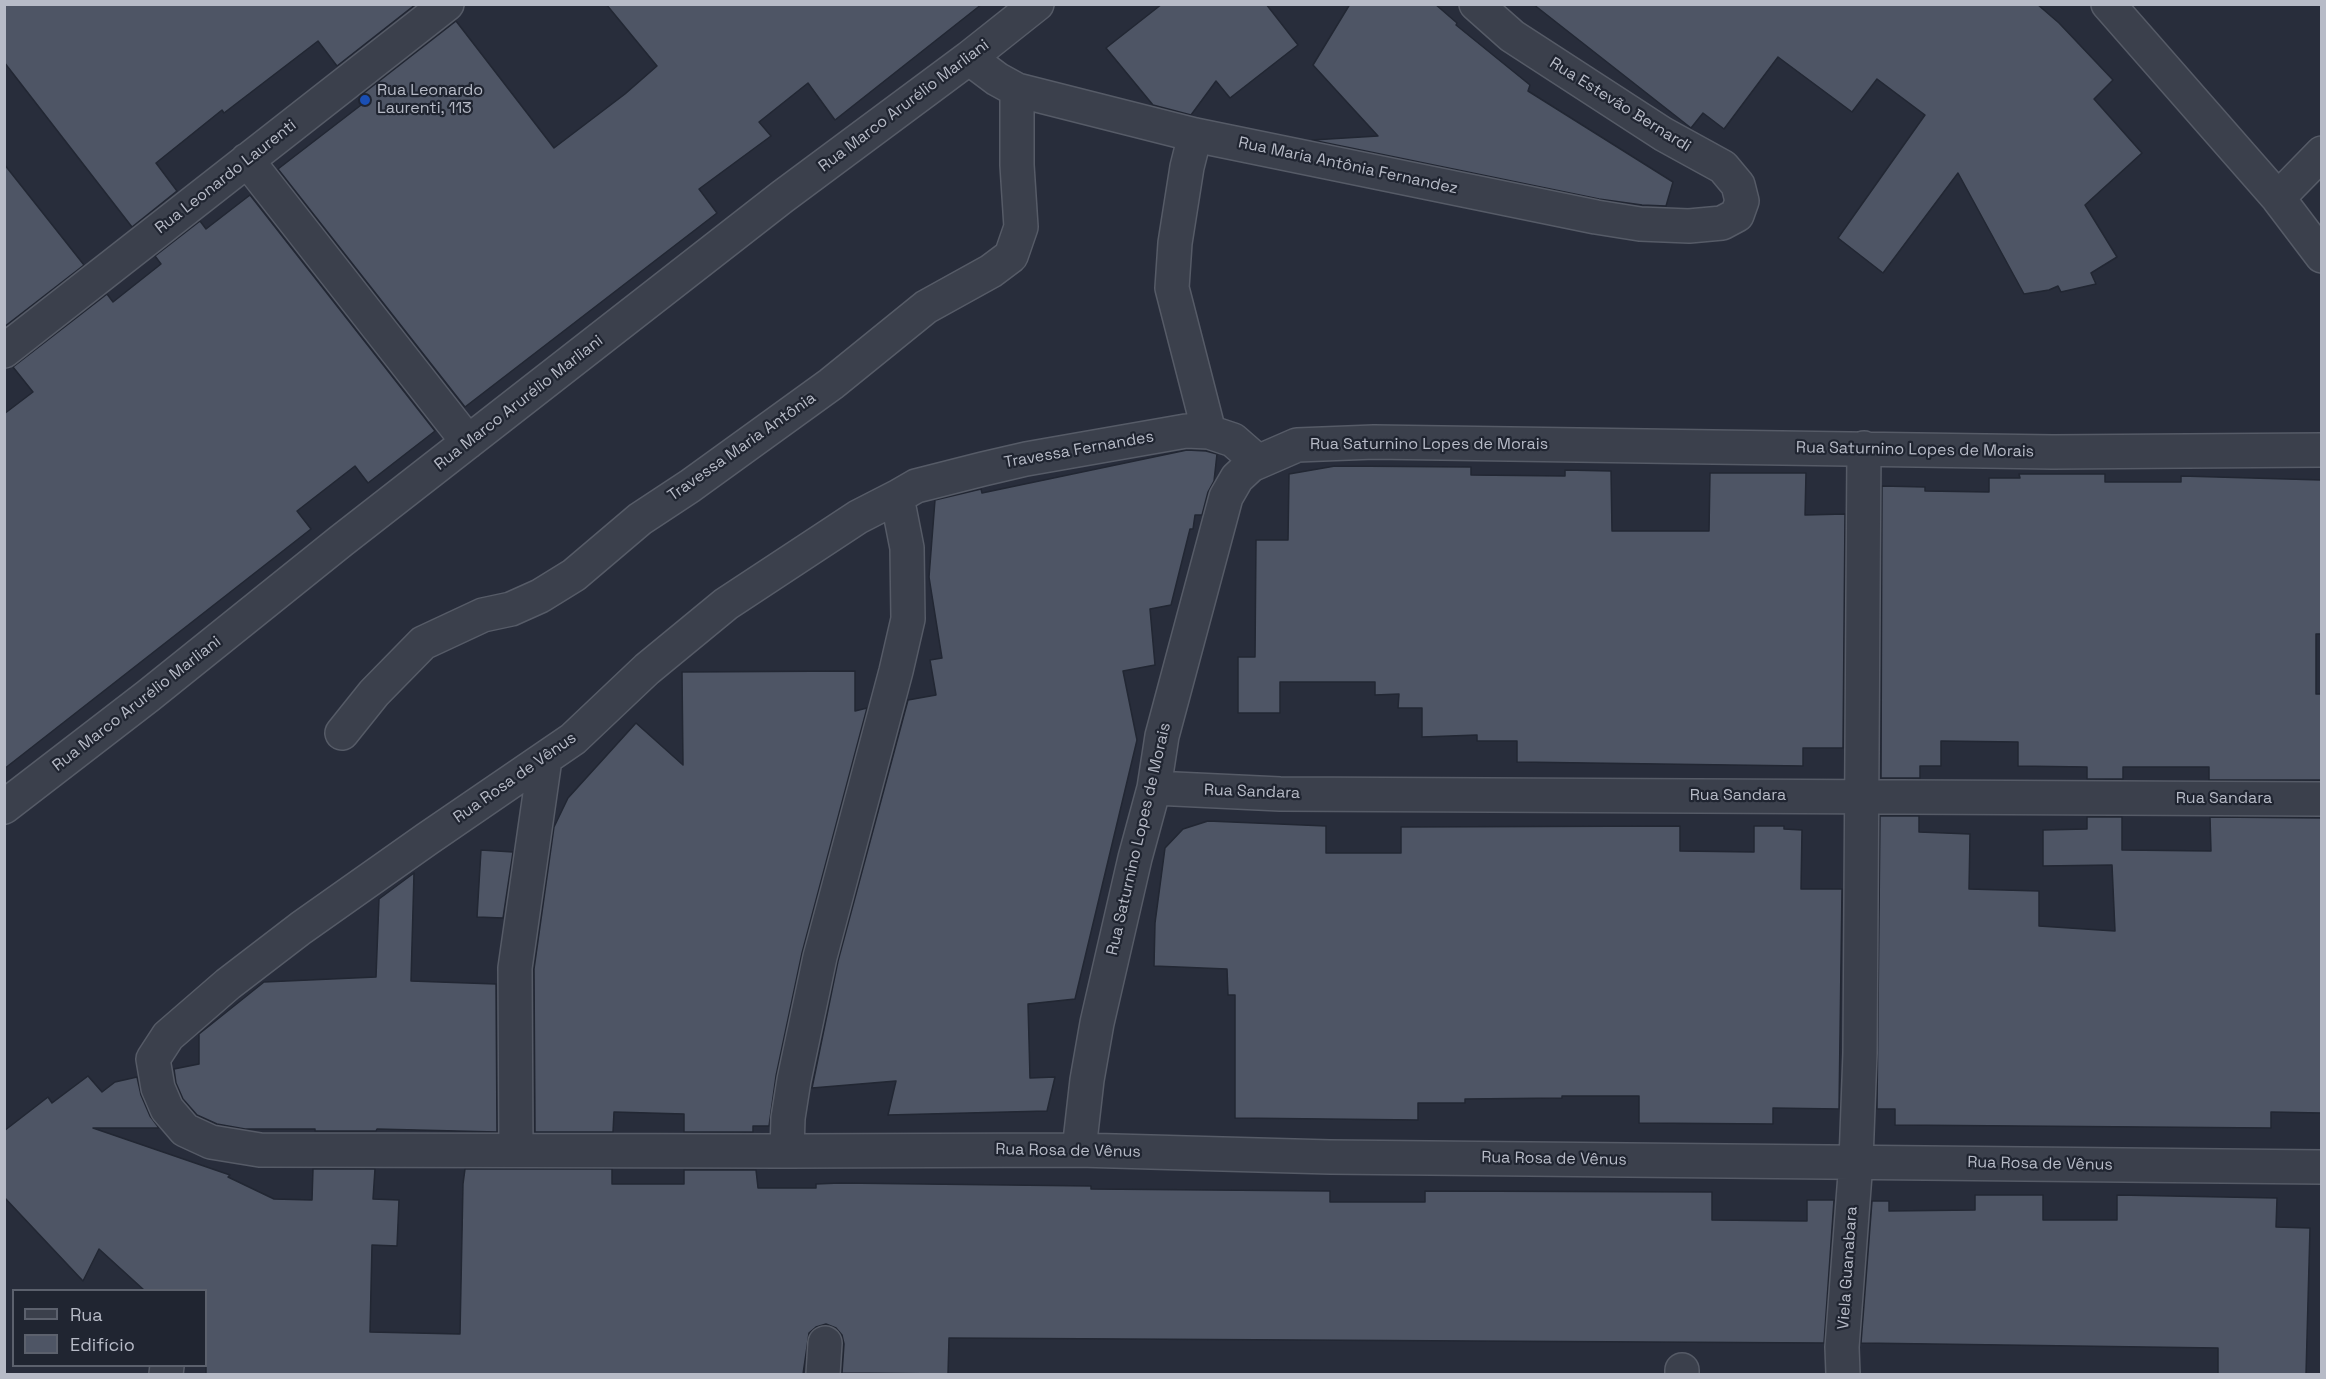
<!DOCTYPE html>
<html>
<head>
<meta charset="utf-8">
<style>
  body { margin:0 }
  #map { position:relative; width:2326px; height:1379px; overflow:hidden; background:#282d3b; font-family:"Space Grotesk",sans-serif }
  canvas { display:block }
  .frame { position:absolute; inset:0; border:6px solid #b7bbc7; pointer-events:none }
  .legend { position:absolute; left:12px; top:1289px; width:195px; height:78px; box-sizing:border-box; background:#202531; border:2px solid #5c616d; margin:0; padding:8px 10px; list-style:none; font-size:18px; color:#b7bbc7 }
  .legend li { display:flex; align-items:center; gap:12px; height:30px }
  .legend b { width:30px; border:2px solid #5c616d }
</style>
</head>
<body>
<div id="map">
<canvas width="2326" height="1379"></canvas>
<div class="frame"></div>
<ul class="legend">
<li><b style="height:8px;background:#3b404c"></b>Rua</li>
<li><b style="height:16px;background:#4e5565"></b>Edifício</li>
</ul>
</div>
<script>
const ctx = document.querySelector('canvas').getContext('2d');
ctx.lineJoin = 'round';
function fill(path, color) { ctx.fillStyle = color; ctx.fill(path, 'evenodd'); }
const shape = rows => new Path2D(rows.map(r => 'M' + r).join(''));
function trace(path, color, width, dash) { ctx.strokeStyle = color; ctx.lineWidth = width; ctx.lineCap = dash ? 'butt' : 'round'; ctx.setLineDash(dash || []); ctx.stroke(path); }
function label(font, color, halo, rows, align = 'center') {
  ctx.font = font + ' "Space Grotesk",sans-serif'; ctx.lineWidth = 4.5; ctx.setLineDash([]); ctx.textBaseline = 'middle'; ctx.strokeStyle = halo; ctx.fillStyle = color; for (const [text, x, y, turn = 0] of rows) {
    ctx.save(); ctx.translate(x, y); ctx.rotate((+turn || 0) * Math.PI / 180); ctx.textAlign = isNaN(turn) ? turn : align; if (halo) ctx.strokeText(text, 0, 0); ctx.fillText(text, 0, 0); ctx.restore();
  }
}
const building = shape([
  [4,4,416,4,337,66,318,41,224,113,222,110,156,163,177,191,132,227,4,62,4,4],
  [606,4,982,4,835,120,808,83,759,122,771,136,699,189,717,213,465,407,278,169,365,102,360,96,456,21,554,148,625,94,657,66,606,4],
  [1162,4,1266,4,1298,45,1230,98,1216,81,1191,115,1153,105,1106,48,1162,4],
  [1350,4,1435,4,1457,23,1456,25,1530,85,1528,91,1673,182,1666,206,1642,205,1599,199,1312,140,1378,136,1313,65,1350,4],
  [1533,4,2037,4,2059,23,2113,80,2094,99,2142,153,2085,205,2117,257,2091,273,2096,284,2061,292,2058,286,2049,290,2024,294,1958,173,1883,273,1838,238,1925,115,1877,79,1852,112,1778,57,1724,129,1703,113,1691,128,1533,4],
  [4,164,84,265,4,327,4,164],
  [250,195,435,431,368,483,355,466,297,511,311,529,4,769,4,414,33,392,13,367,107,294,113,302,161,264,155,256,200,221,206,229,250,195],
  [1187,450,1206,451,1217,454,1214,481,1208,492,1202,515,1195,515,1193,529,1190,529,1171,605,1150,609,1155,665,1123,671,1137,740,1075,999,1028,1004,1030,1078,1055,1077,1047,1111,888,1115,896,1081,812,1088,838,961,908,700,936,695,930,660,942,658,929,577,935,500,981,489,982,493,1187,450],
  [1335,466,1471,467,1471,475,1565,476,1565,470,1611,471,1612,531,1709,531,1710,473,1806,473,1805,515,1845,514,1843,748,1803,748,1803,766,1517,762,1517,741,1477,741,1477,735,1422,737,1422,708,1398,708,1399,694,1375,695,1375,682,1280,682,1280,713,1238,713,1238,657,1255,657,1256,540,1288,540,1289,474,1335,466],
  [2019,474,2105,474,2105,482,2181,482,2181,476,2322,480,2322,634,2316,634,2316,694,2322,694,2322,780,2209,780,2209,767,2123,767,2123,779,2087,779,2087,767,2018,766,2018,742,1941,741,1941,766,1920,766,1920,778,1881,778,1882,486,1925,487,1925,491,1989,492,1989,478,2020,478,2019,474],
  [855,671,855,711,867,708,802,953,776,1076,769,1126,753,1126,753,1132,684,1132,684,1114,614,1112,613,1132,535,1132,534,969,554,827,568,798,636,723,683,765,682,672,855,671],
  [1880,816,1919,816,1919,832,1970,834,1969,889,2039,891,2039,926,2115,931,2112,865,2043,866,2043,830,2087,829,2087,817,2122,817,2122,850,2211,851,2210,817,2322,818,2321,1113,2271,1112,2271,1128,1895,1125,1895,1109,1877,1109,1880,816],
  [1208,821,1326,826,1326,853,1401,853,1401,827,1680,826,1680,851,1754,852,1754,826,1784,826,1784,829,1802,830,1801,889,1842,889,1839,1109,1773,1108,1773,1124,1639,1123,1639,1096,1562,1096,1562,1098,1465,1099,1465,1103,1418,1103,1418,1120,1235,1118,1235,995,1228,995,1227,969,1154,966,1155,923,1165,848,1183,829,1208,821],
  [481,850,513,852,503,918,477,917,481,850],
  [414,873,411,981,496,984,497,1132,377,1129,376,1131,315,1131,315,1129,245,1129,217,1124,197,1115,183,1099,176,1083,174,1069,199,1064,199,1034,264,982,376,977,379,899,414,873],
  [88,1076,102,1092,115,1082,137,1077,141,1095,150,1116,159,1128,93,1128,230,1175,228,1177,274,1199,312,1200,313,1169,375,1169,373,1199,399,1200,397,1246,372,1245,370,1332,460,1334,463,1184,465,1169,612,1169,612,1184,684,1184,684,1170,756,1170,758,1188,816,1188,816,1184,840,1183,1091,1186,1091,1189,1330,1191,1330,1202,1425,1202,1425,1191,1712,1192,1712,1220,1807,1221,1807,1200,1834,1200,1824,1343,949,1338,948,1374,842,1373,844,1344,842,1335,836,1328,826,1324,816,1327,809,1333,803,1374,206,1374,206,1290,144,1290,99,1249,83,1281,4,1197,4,1131,48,1097,52,1103,88,1076],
  [1975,1195,2043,1195,2043,1220,2117,1220,2117,1195,2277,1198,2276,1227,2310,1228,2306,1374,2218,1374,2218,1348,1861,1343,1872,1201,1889,1201,1889,1211,1975,1210,1975,1195]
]);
fill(building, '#4e5565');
trace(building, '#222733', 1.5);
const minor = shape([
  [2108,4,2278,198,2322,256],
  [969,58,997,79,1017,90,1195,135,1596,217,1640,224,1689,226,1722,223,1737,215,1742,201,1738,185,1723,167,1663,134,1512,36,1476,4],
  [1195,135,1187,167,1175,243,1172,288,1209,432],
  [247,160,468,442],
  [2278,198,2322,153],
  [4,351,447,4],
  [897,497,916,486,983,469,1026,459,1186,431,1209,432,1233,440,1257,461],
  [342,733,374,693,423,643,483,615,511,609,540,596,574,575,640,519,690,486,831,384,926,307,991,271,1011,256,1021,227,1017,165,1017,90],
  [1154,788,1280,794,2322,799],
  [4,807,148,696,341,541,782,197,969,58,1037,4],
  [516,1150,515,968,545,759],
  [1079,1150,1087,1080,1097,1023,1135,858,1154,788,1162,736,1226,497,1237,478,1251,465,1297,445,1374,442,2053,452,2322,450],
  [787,1151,260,1150,211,1142,185,1130,167,1109,158,1088,153,1059,168,1036,228,984,301,928,427,839,573,739,647,669,726,604,858,517,897,497,907,548,908,619,896,671,820,957,794,1080,788,1118,787,1151,1079,1150,1330,1157,2322,1167],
  [166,1374,167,1366],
  [823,1374,825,1343],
  [1682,1374,1682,1370],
  [1843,1374,1842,1347,1856,1161,1860,1053,1864,448]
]);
trace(minor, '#565b67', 36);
trace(minor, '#3b404c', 33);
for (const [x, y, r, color] of [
  [365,100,6,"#1a4fb4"]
]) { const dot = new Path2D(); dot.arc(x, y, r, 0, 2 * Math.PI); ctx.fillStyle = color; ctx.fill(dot); trace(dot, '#202531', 2); }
label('16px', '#b7bbc7', '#202531', [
  ["Rua Leonardo",377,91],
  ["Laurenti, 113",377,109]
], 'left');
label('16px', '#b7bbc7', '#202531', [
  ["Rua Estevão Bernardi",1620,105,32],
  ["Rua Marco Arurélio Marliani",904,106,-37],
  ["Rua Maria Antônia Fernandez",1348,166,12],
  ["Rua Leonardo Laurenti",226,177,-38],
  ["Rua Marco Arurélio Marliani",519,403,-38],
  ["Rua Saturnino Lopes de Morais",1429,445],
  ["Travessa Maria Antônia",742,447,-35],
  ["Travessa Fernandes",1079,450,-10],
  ["Rua Saturnino Lopes de Morais",1915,450,1],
  ["Rua Marco Arurélio Marliani",137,704,-38],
  ["Rua Rosa de Vênus",515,778,-35],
  ["Rua Sandara",1252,792,2],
  ["Rua Sandara",1738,796],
  ["Rua Sandara",2224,799],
  ["Rua Saturnino Lopes de Morais",1139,839,-77],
  ["Rua Rosa de Vênus",1068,1151,1],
  ["Rua Rosa de Vênus",1554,1159,1],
  ["Rua Rosa de Vênus",2040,1164,1],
  ["Viela Guanabara",1848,1268,-86]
]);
</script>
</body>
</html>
